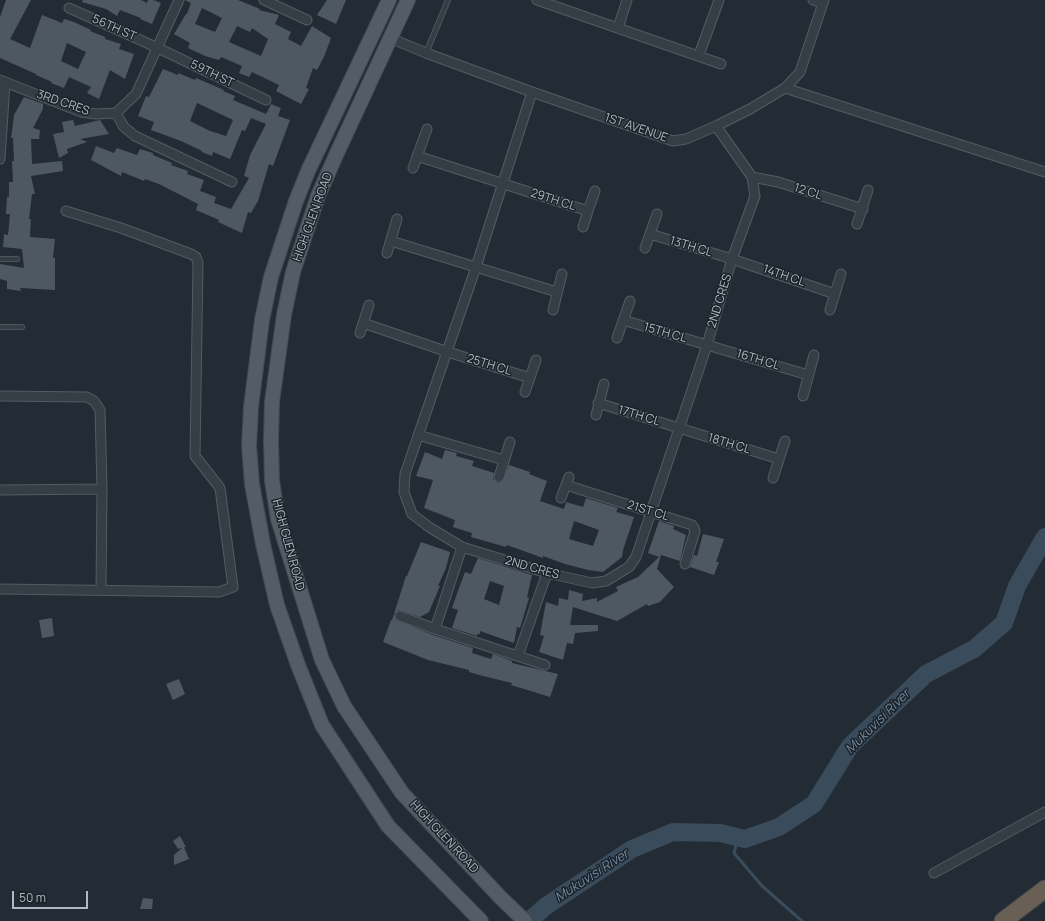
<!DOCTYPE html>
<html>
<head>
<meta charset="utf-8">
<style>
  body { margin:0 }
  #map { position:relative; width:1045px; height:921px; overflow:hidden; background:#232c34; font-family:Manrope,sans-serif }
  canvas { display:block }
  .scale { position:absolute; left:12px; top:891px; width:76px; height:18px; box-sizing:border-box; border:2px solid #b0b9c2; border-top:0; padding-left:5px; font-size:12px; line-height:14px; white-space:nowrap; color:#b0b9c2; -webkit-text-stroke:3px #1b222a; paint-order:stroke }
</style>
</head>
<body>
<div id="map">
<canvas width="1045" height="921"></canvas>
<div class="scale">50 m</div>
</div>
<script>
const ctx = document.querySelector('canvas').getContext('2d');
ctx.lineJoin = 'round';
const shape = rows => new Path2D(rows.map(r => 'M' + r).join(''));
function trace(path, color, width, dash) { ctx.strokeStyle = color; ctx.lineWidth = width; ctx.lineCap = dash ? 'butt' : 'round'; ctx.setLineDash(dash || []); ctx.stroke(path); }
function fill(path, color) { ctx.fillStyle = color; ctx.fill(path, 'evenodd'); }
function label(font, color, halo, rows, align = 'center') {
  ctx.font = font + ' Manrope,sans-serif'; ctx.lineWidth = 3; ctx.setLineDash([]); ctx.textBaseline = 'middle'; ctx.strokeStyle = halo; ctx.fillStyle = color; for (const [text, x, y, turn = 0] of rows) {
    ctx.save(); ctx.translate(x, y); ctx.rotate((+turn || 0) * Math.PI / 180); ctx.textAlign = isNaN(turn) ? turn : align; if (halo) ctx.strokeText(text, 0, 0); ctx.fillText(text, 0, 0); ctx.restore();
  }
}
trace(shape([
  [738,838,734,853,762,886,802,921]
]), '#3a4b5c', 3);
trace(shape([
  [529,921,546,906,632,849,673,832,720,833,745,839,779,827,814,804,850,746,926,674,974,649,1004,623,1017,586,1045,537]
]), '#3a4b5c', 18);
fill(shape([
  [6,0,31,0,10,39,30,48,42,15,62,23,64,19,74,22,91,30,90,31,105,37,105,39,121,44,119,49,134,54,125,79,110,70,99,99,87,93,91,87,69,77,64,88,51,83,52,82,36,75,36,74,0,58,0,17],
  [67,43,86,52,78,69,61,61],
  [83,0,141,0,147,3,148,0,153,0,161,3,152,24,140,19,141,18,120,10,117,16,106,9,82,2],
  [185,0,238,0,260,9,259,10,279,15,275,24,291,32,288,39,301,46,312,26,331,38,324,57,317,70,313,68,306,88,309,89,301,104,276,91,279,85,252,72,249,77,239,73,242,66,221,57,219,60,205,56,188,48,190,43,174,34,186,14,187,14,191,3],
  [202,8,222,18,215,32,195,24],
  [237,26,250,32,252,28,268,39,261,56,229,42],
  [327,0,346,0,336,24,317,15],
  [163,69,178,75,178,73,195,80,196,78,224,90,223,91,235,96,233,100,266,114,271,104,281,108,278,116,290,120,273,166,269,164,258,201,251,213,248,212,242,233,218,222,219,220,196,210,198,204,159,184,145,179,144,181,122,172,121,176,91,160,96,146,114,153,117,148,137,155,140,149,153,153,153,155,172,163,171,165,188,171,187,174,204,180,200,191,216,197,214,203,231,209,249,178,244,176,250,155,266,124,251,118,245,131,242,130,230,159,213,152,212,156,202,152,202,151,181,141,151,130,154,122,138,116,146,96,149,97],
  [197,103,233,120,226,136,210,131,190,121],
  [24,97,43,104,43,109,33,128,40,130,39,139,31,139,32,164,62,161,63,171,31,176,35,194,32,194,29,219,31,219,30,237,55,239,53,258,55,258,55,290,20,288,21,291,7,289,7,281,0,279,0,264,24,268,22,249,3,247,4,234,8,235,10,214,6,214,7,197,9,197,9,182,13,182,12,161,14,161,13,138,11,138,14,115],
  [73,120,75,126,100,120,109,134,80,139,87,142,67,149,68,153,59,158,53,134,64,132,62,122],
  [445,450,457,453,456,456,474,461,472,466,494,473,493,479,498,483,503,481,509,465,530,472,529,474,547,481,540,501,564,509,566,502,583,507,586,498,618,508,616,512,634,517,623,550,622,557,603,572,588,570,565,564,543,556,543,558,507,545,506,547,471,537,472,533,453,527,455,520,424,508,433,480,416,476,425,452,442,459],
  [574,521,599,530,593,546,569,539],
  [659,521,674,526,673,529,686,535,680,561,661,555,657,569,674,587,660,602,648,606,647,604,617,621,573,607,570,625,598,625,598,631,575,633,573,644,567,643,563,660,539,652,544,636,540,635,546,602,558,606,559,598,568,600,569,590,583,594,582,601,597,598,597,602,618,591,616,587,638,577,659,557,648,553],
  [703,534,724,539,716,562,719,562,714,575,690,567,694,555,697,556],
  [421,542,450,552,446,568,438,586,440,586,429,612,420,617,399,610,394,614,396,620,433,635,473,648,472,653,491,659,493,654,512,661,512,663,558,674,550,697,511,685,512,683,483,676,469,672,469,670,428,660,383,642,391,620,392,620,406,576,407,576],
  [478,558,532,575,527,597,529,598,520,628,517,627,514,643,480,631,480,634,477,634,477,636,452,628,458,610,452,608,459,588,465,572,471,574],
  [490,581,504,586,499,605,484,599],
  [52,618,54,636,42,638,39,620],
  [179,679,185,694,173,700,166,684],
  [180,836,186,847,184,847,189,859,174,865,174,855,182,848,178,849,173,841],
  [143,898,153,899,152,909,140,909]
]), '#4e5863');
const lane = shape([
  [426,53,448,0],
  [0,259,17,259],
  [0,327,22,327]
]);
const street = shape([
  [264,0,307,20],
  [537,0,721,64],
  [813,0,823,3],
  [69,8,158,48,266,100],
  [618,28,627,0],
  [390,38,426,53,532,92,673,141,686,139,716,126,750,109,785,88,800,72,824,0],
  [699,55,719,0],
  [0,80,81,112,96,114,116,113,136,94,179,0],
  [785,88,1045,172],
  [532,92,476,267,405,474,404,492,412,514,429,527,462,547,547,573,592,583,606,581,629,567,636,557,707,345,732,259,755,196,752,177,716,126],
  [116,113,124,127,135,136,232,182],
  [417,156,588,211,583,227],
  [0,159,5,83],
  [413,168,427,129],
  [752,177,778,182,863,209],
  [588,211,595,191],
  [857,224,868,190],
  [650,234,732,259,835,294],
  [391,241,557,292],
  [645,248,657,214],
  [387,253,397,219],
  [553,310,562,274],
  [830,310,841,274],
  [623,320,808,375],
  [363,323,448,352,530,378],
  [360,333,369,305],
  [617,338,630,301],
  [525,392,536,360],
  [0,396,87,397,94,401,100,410,102,489,101,589],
  [803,396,814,355],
  [598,403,779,459],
  [596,415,604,384],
  [418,435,504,460],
  [499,477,510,442],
  [773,478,785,441],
  [566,485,692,525,694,528,695,531,685,564],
  [0,490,102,489],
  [561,498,569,477],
  [0,589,219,592,233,587,220,488,195,456,198,263,196,257,191,254,121,228,66,211],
  [400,616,435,629,545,665],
  [435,629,462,547],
  [518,656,547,573],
  [934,873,1045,812]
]);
const primary = shape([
  [389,0,308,171,296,201,271,277,262,320,251,407,249,446,252,484,263,544,277,605,298,665,322,725,388,826,481,921],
  [408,0,337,153,318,196,293,272,284,315,272,402,271,441,272,481,278,519,322,660,344,706,402,793,501,898,525,921]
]);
const highway = shape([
  [1003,921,1045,889]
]);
trace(lane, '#535b63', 6);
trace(street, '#535b63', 11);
trace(primary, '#424952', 16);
trace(highway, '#404850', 19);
trace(lane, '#363e45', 4.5);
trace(street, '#363e45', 9);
trace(primary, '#545d65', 14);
trace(highway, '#6a5f54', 17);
label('12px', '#b0b9c2', '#1b222a', [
  ["56TH ST",114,28,24],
  ["59TH ST",212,74,26],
  ["3RD CRES",63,103,19],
  ["1ST AVENUE",636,128,19],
  ["12 CL",808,192,18],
  ["29TH CL",553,200,18],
  ["HIGH GLEN ROAD",313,217,-70],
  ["13TH CL",691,247,17],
  ["14TH CL",784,276,19],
  ["2ND CRES",720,301,-73],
  ["15TH CL",665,333,16],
  ["16TH CL",758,360,17],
  ["25TH CL",489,365,17],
  ["17TH CL",639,416,17],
  ["18TH CL",729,444,17],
  ["21ST CL",648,511,17],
  ["HIGH GLEN ROAD",288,545,75],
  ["2ND CRES",532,568,16],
  ["HIGH GLEN ROAD",444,837,47]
]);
label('italic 13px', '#748ca2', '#1b222a', [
  ["Mukuvisi River",878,722,-45],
  ["Mukuvisi River",592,876,-33]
]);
</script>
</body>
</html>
